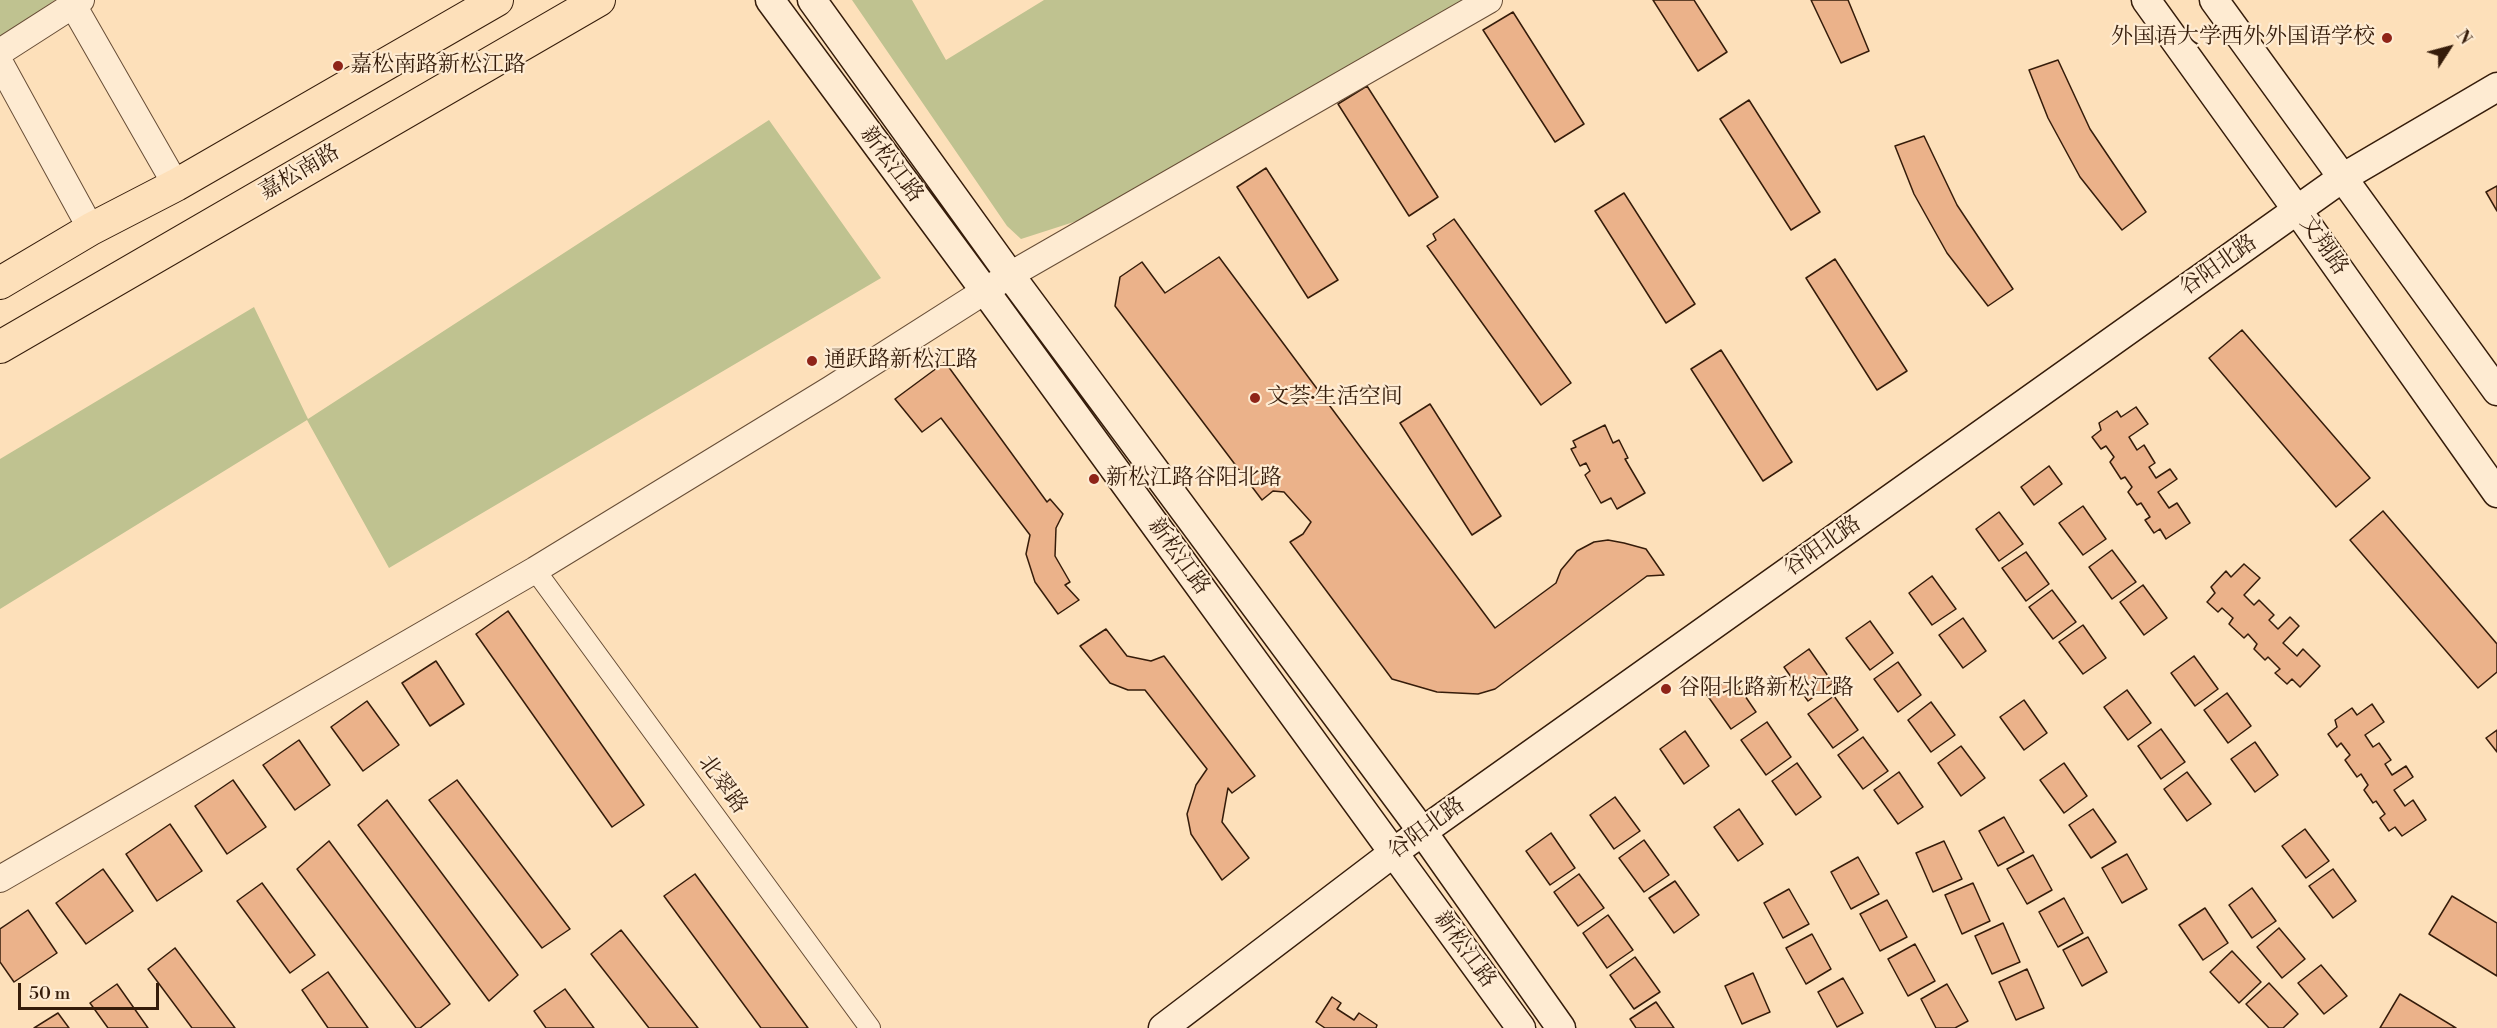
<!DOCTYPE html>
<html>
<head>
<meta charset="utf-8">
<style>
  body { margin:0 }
  #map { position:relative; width:2497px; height:1028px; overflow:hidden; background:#fde0ba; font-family:"Libre Bodoni",serif }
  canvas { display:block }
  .north { position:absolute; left:2419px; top:18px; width:60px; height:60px; -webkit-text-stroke:4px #feebd2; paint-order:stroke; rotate:54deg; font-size:16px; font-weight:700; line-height:24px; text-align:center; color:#351c0a }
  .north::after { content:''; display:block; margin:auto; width:21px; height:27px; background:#351c0a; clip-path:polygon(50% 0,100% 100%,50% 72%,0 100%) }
  .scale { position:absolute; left:18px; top:983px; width:141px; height:27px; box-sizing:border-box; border:3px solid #351c0a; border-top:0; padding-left:8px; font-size:18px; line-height:21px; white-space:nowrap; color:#351c0a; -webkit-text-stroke:4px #feebd2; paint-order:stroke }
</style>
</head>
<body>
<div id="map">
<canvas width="2497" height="1028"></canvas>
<div class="north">N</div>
<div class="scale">50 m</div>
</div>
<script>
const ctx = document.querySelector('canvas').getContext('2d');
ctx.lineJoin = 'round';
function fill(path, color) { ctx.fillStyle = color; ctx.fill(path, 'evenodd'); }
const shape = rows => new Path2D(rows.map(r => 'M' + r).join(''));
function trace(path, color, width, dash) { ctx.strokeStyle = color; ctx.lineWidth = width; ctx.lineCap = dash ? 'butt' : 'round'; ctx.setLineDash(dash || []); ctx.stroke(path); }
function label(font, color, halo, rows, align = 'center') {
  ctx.font = font + ' "Libre Bodoni","Noto Serif SC",serif'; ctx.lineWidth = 4.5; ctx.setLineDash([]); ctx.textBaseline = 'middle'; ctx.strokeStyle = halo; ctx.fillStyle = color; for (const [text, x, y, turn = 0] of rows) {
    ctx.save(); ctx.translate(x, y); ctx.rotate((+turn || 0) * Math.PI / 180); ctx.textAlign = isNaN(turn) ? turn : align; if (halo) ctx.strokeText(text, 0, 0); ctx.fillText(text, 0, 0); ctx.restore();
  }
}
fill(shape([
  [0,0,55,0,0,37],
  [852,0,912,0,946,60,1044,0,1465,0,1080,220,1021,239,1007,226],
  [769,120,881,278,389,568,307,420,0,609,0,459,254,307,308,419]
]), '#bfc290');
const building = shape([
  [1653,0,1694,0,1727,52,1698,71,1653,0],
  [1811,0,1848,0,1869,51,1841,63,1811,0],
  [1513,12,1584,124,1555,142,1483,30,1513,12],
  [2058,60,2090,129,2146,212,2122,230,2080,177,2048,118,2029,70,2058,60],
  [1367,86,1438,197,1409,216,1338,104,1367,86],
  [1749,100,1820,212,1791,230,1720,119,1749,100],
  [1924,136,1957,205,2013,289,1988,306,1947,253,1914,194,1895,146,1924,136],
  [1266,168,1338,280,1308,298,1237,187,1266,168],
  [2497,186,2497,211,2486,192,2497,186],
  [1624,193,1695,304,1666,323,1595,211,1624,193],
  [1454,219,1571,383,1541,405,1427,246,1436,240,1433,234,1454,219],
  [1219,257,1495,628,1556,583,1561,570,1577,551,1594,542,1608,540,1624,543,1646,549,1664,575,1647,576,1495,689,1478,694,1437,692,1392,679,1290,542,1303,534,1311,522,1284,492,1273,491,1262,500,1115,306,1120,277,1142,262,1165,293,1219,257],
  [1835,259,1907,371,1877,390,1806,278,1835,259],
  [2242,330,2370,478,2336,507,2209,358,2242,330],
  [1721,350,1792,462,1763,481,1691,369,1721,350],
  [945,362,1047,502,1050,499,1063,514,1056,528,1055,556,1070,582,1065,585,1079,600,1058,614,1035,582,1026,554,1030,535,941,418,922,432,895,399,945,362],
  [1430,404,1501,516,1472,535,1400,423,1430,404],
  [2136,407,2148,424,2129,437,2137,450,2144,445,2155,463,2149,467,2156,478,2170,469,2177,479,2158,492,2169,508,2177,503,2190,523,2166,539,2160,529,2154,533,2145,520,2150,517,2141,503,2137,505,2128,492,2132,487,2125,477,2121,479,2110,462,2114,457,2106,446,2101,449,2092,437,2101,430,2099,423,2117,411,2121,417,2136,407],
  [1605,425,1613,443,1619,440,1628,458,1625,459,1645,493,1617,509,1611,498,1601,503,1585,475,1590,471,1586,463,1580,466,1571,449,1576,447,1573,441,1605,425],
  [2049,466,2062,484,2034,505,2021,487,2049,466],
  [2083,506,2106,539,2083,555,2059,523,2083,506],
  [2383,511,2497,644,2497,672,2478,688,2350,540,2383,511],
  [1999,512,2023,544,1999,561,1976,529,1999,512],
  [2112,550,2136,582,2112,599,2089,567,2112,550],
  [2026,552,2049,584,2026,601,2002,568,2026,552],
  [2244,564,2260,578,2244,595,2254,605,2259,600,2274,615,2269,620,2278,629,2290,617,2299,626,2283,643,2297,656,2303,649,2320,666,2300,687,2292,679,2287,684,2275,673,2280,669,2268,657,2265,660,2254,649,2257,644,2248,634,2244,638,2229,624,2233,618,2222,608,2218,612,2207,602,2215,593,2211,587,2226,571,2231,577,2244,564],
  [1932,576,1956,609,1932,625,1909,593,1932,576],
  [2143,585,2167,618,2144,635,2120,602,2143,585],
  [2052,590,2076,622,2053,639,2029,607,2052,590],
  [508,611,644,805,612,827,476,634,508,611],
  [1963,618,1986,651,1963,668,1939,635,1963,618],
  [1870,621,1893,653,1870,670,1846,638,1870,621],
  [2083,625,2106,658,2083,674,2059,642,2083,625],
  [1106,629,1127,656,1151,661,1164,656,1255,776,1232,793,1228,788,1222,822,1249,858,1222,880,1191,834,1187,814,1196,785,1207,769,1145,690,1128,690,1110,683,1080,646,1106,629],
  [1809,649,1833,683,1808,701,1784,667,1809,649],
  [2194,656,2218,689,2195,706,2171,673,2194,656],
  [436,661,464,704,430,726,402,683,436,661],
  [1898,662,1921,695,1898,712,1874,679,1898,662],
  [1732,677,1756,712,1731,729,1707,695,1732,677],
  [2127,690,2151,723,2128,740,2104,707,2127,690],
  [2227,693,2251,726,2228,743,2204,710,2227,693],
  [1834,696,1858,730,1833,748,1808,714,1834,696],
  [2024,700,2047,733,2024,750,2000,717,2024,700],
  [367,701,399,745,363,771,331,727,367,701],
  [1931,702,1955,735,1931,752,1908,720,1931,702],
  [2372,704,2384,722,2365,735,2373,747,2379,743,2391,760,2385,764,2392,775,2406,766,2413,777,2394,790,2405,806,2413,800,2426,820,2402,836,2395,827,2389,831,2380,818,2385,814,2376,801,2373,803,2364,790,2368,785,2361,774,2357,777,2345,760,2350,755,2341,743,2337,747,2328,734,2337,727,2335,720,2352,708,2357,715,2372,704],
  [1767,722,1791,757,1766,775,1741,740,1767,722],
  [2161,729,2185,762,2161,779,2138,746,2161,729],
  [2497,730,2497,752,2486,738,2497,730],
  [1685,731,1709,766,1684,784,1660,749,1685,731],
  [1863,737,1888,771,1863,789,1838,755,1863,737],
  [299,740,330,785,295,810,263,765,299,740],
  [2255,742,2278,775,2255,792,2231,759,2255,742],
  [1961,746,1985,778,1961,796,1938,763,1961,746],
  [1797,763,1821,797,1796,815,1772,781,1797,763],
  [2064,763,2087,796,2064,813,2040,780,2064,763],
  [1899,772,1923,807,1898,824,1874,790,1899,772],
  [2187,772,2211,804,2187,821,2164,789,2187,772],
  [233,780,266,827,227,854,195,806,233,780],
  [457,780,570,929,542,948,429,800,457,780],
  [1615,797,1640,831,1614,849,1590,815,1615,797],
  [387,800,518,975,489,1001,358,825,387,800],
  [1739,809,1763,844,1738,861,1714,827,1739,809],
  [2093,809,2116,842,2091,858,2069,825,2093,809],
  [2004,817,2024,852,1998,866,1979,831,2004,817],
  [170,824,202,871,157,901,126,854,170,824],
  [2305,829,2329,861,2306,878,2282,846,2305,829],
  [1551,833,1575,868,1550,885,1526,851,1551,833],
  [1644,840,1669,875,1644,892,1619,858,1644,840],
  [329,841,450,1004,420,1028,416,1028,297,869,329,841],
  [1944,841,1962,879,1933,892,1916,853,1944,841],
  [2127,854,2147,889,2122,903,2102,868,2127,854],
  [2033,855,2052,890,2027,904,2007,869,2033,855],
  [1858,857,1879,894,1851,909,1831,872,1858,857],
  [103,869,133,911,86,944,56,903,103,869],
  [2333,869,2356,901,2333,918,2309,886,2333,869],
  [695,874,808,1028,761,1028,664,896,695,874],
  [1579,874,1604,908,1578,926,1554,892,1579,874],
  [1675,881,1699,915,1674,933,1649,898,1675,881],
  [262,883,315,955,290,973,237,901,262,883],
  [1973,883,1990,921,1962,934,1945,895,1973,883],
  [2252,888,2276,921,2252,938,2229,905,2252,888],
  [1789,889,1809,924,1783,938,1764,903,1789,889],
  [2452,896,2497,923,2497,976,2429,934,2452,896],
  [2064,898,2083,933,2058,947,2039,912,2064,898],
  [1887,900,1907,937,1880,951,1860,914,1887,900],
  [2205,908,2228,943,2203,960,2179,925,2205,908],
  [28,910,57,953,14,982,0,962,0,929,28,910],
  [1608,915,1633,950,1607,968,1583,933,1608,915],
  [2003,923,2020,962,1992,974,1975,936,2003,923],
  [2279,928,2305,959,2282,978,2257,947,2279,928],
  [621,930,698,1028,649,1028,591,954,621,930],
  [1812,934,1831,969,1806,984,1786,948,1812,934],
  [2088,937,2107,972,2082,986,2063,950,2088,937],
  [1915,944,1935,981,1908,996,1888,959,1915,944],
  [175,948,235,1028,192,1028,148,969,175,948],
  [2232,951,2261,982,2239,1003,2210,972,2232,951],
  [1635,957,1660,992,1634,1009,1610,975,1635,957],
  [2321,965,2347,996,2324,1014,2298,983,2321,965],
  [2027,969,2044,1008,2016,1020,1999,982,2027,969],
  [328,972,368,1028,328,1028,302,990,328,972],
  [1753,973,1770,1012,1742,1024,1725,986,1753,973],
  [1843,978,1863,1013,1837,1027,1818,992,1843,978],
  [2269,983,2298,1014,2283,1028,2269,1028,2246,1004,2269,983],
  [117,984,148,1028,108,1028,90,1003,117,984],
  [1947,984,1968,1021,1955,1028,1936,1028,1921,999,1947,984],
  [565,989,594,1028,546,1028,534,1011,565,989],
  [2400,994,2456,1028,2380,1028,2400,994],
  [1332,997,1341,1003,1337,1009,1354,1020,1359,1013,1377,1025,1376,1028,1325,1028,1316,1022,1332,997],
  [1656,1002,1674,1028,1636,1028,1630,1019,1656,1002],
  [58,1013,69,1028,34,1028,58,1013]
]);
fill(building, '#ebb28a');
trace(building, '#351c0a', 1.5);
const minor = shape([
  [535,570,870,1028]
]);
const tertiary = shape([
  [73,5,176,185],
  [0,52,81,0],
  [0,63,91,229],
  [0,879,535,570,831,389,1010,275,1489,0]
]);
const secondary = shape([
  [770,0,985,291,1521,1028],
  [812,0,1010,275,1422,831,1561,1028],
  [2146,0,2297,210,2497,493],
  [2214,0,2497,391],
  [1163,1028,1405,844,2342,178,2497,87]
]);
const primary = shape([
  [0,283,91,229,176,185,497,0],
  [0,347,599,0]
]);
trace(minor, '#674d36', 22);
trace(tertiary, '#674d36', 28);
trace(secondary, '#351c0a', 31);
trace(primary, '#351c0a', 34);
trace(minor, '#feebd2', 20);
trace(tertiary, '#feebd2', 26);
trace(secondary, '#feebd2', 28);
trace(primary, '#fde0ba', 32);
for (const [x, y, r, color] of [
  [2387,38,6,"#8f2418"],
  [338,66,6,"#8f2418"],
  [812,361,6,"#8f2418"],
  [1255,398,6,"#8f2418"],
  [1094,479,6,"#8f2418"],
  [1666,689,6,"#8f2418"]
]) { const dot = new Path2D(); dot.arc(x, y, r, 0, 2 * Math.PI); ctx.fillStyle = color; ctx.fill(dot); trace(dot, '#feebd2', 2); }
label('22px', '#351c0a', '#feebd2', [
  ["外国语大学西外外国语学校",2375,38,"right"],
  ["嘉松南路新松江路",350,66],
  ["通跃路新松江路",824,361],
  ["文荟·生活空间",1267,398],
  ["新松江路谷阳北路",1106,479],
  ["谷阳北路新松江路",1678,689]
], 'left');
label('22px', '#351c0a', '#feebd2', [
  ["新松江路",891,165,53],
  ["嘉松南路",300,173,-30],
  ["文翔路",2323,246,55],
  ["谷阳北路",2219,266,-35],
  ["谷阳北路",1823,547,-35],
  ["新松江路",1178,557,54],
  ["北翠路",722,785,54],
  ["谷阳北路",1427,829,-36],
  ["新松江路",1464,950,54]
]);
</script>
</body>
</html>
